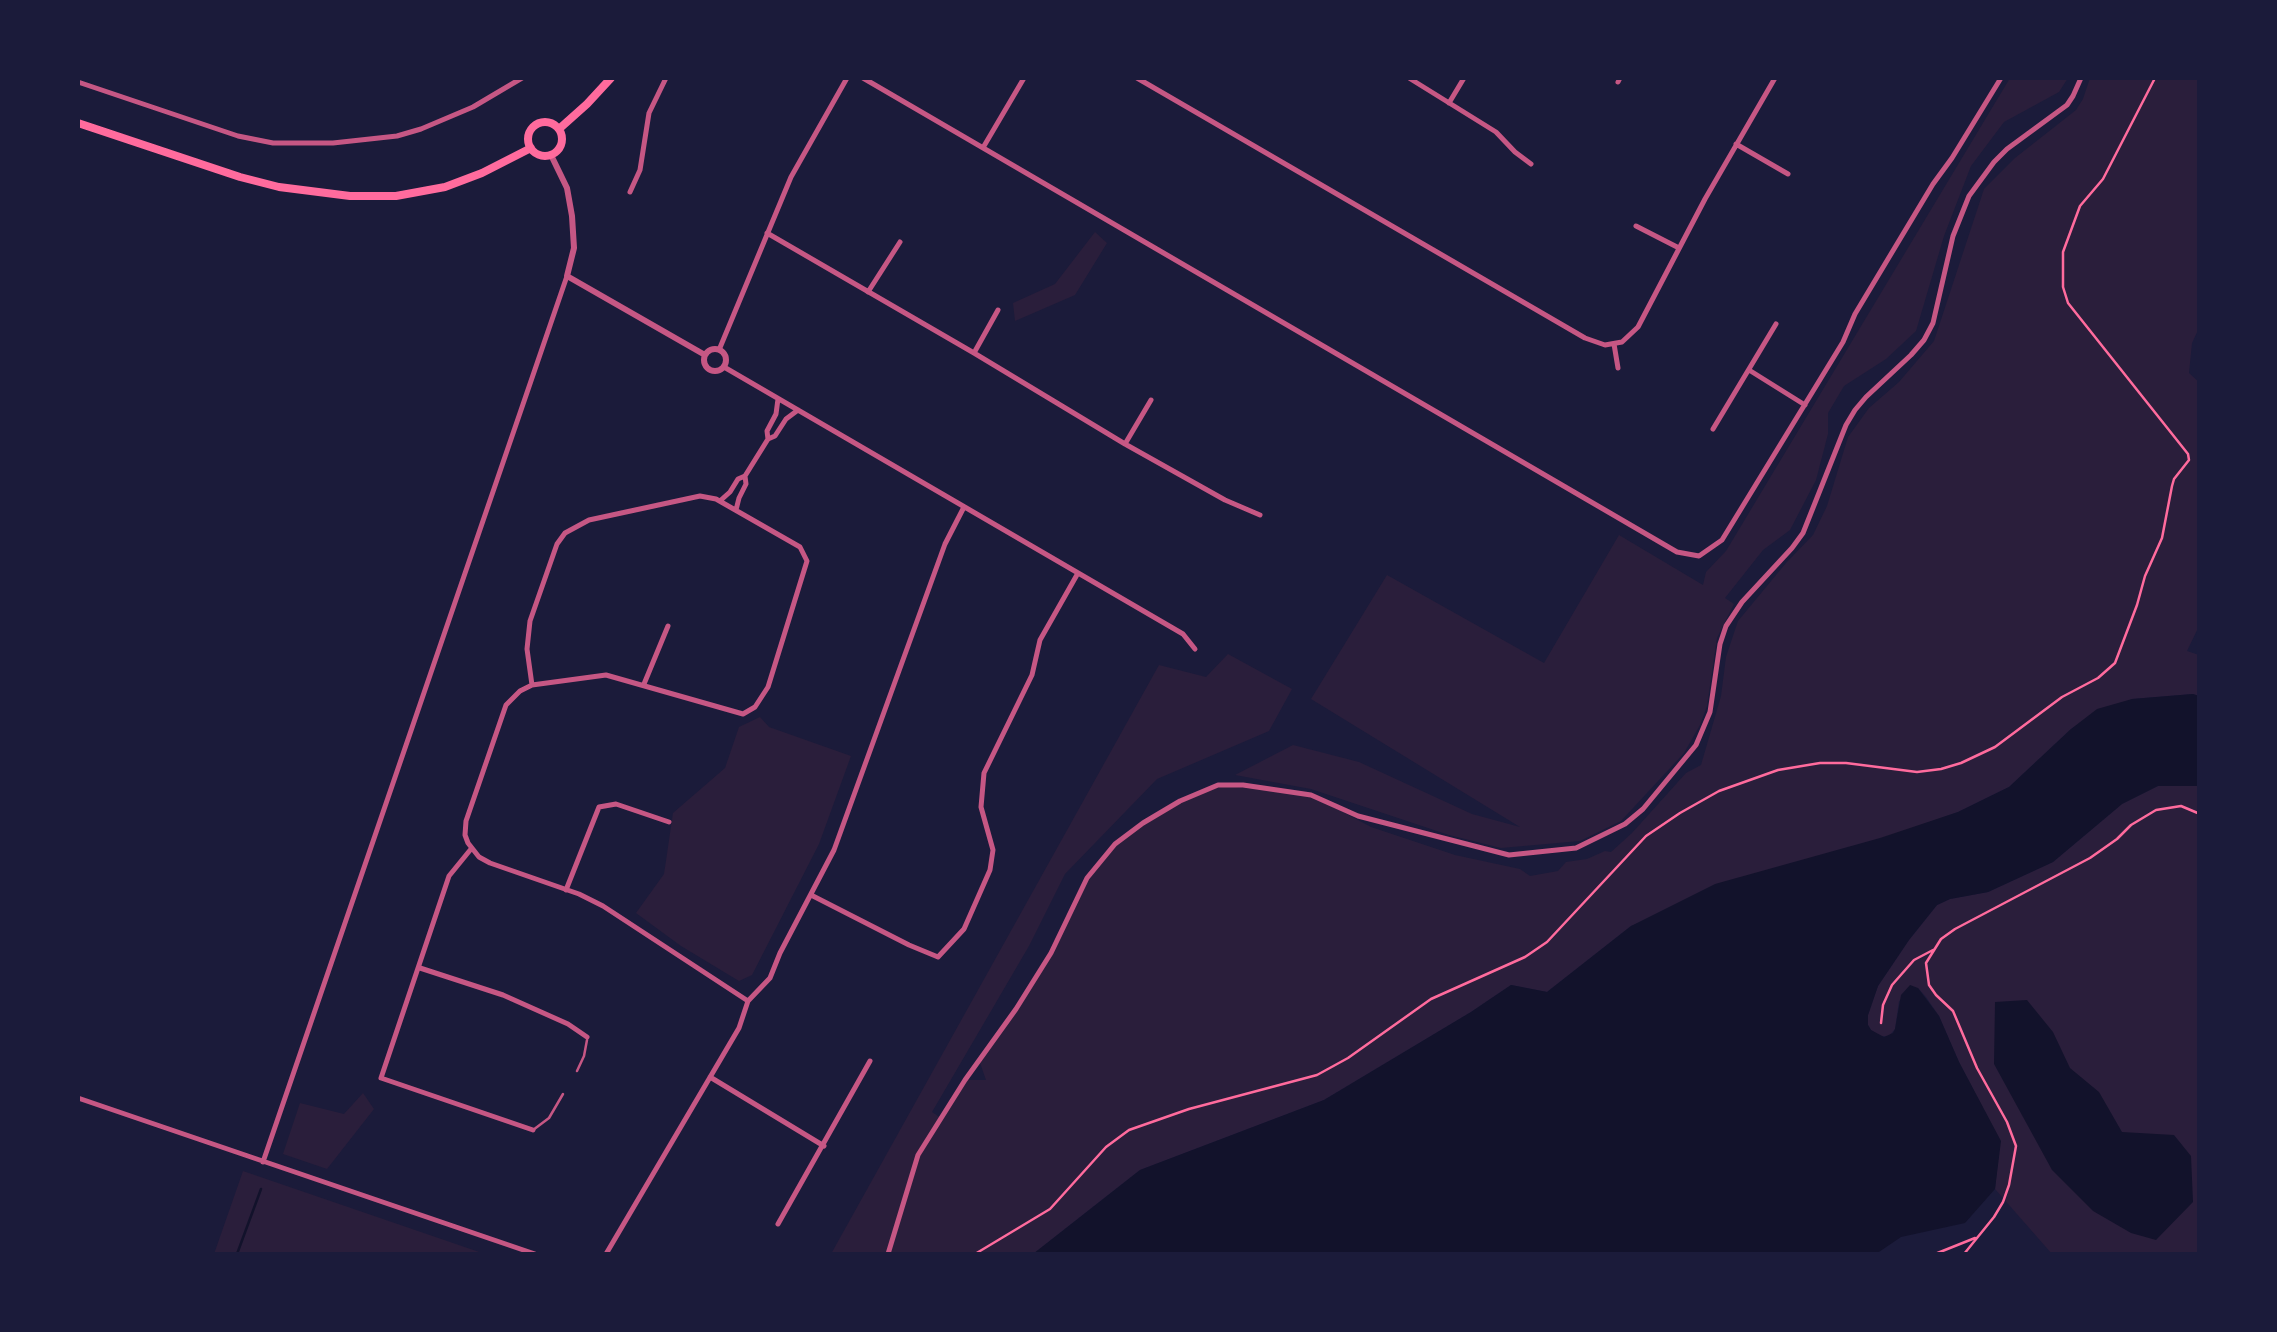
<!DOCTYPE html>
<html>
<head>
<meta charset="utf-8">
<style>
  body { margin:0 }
  #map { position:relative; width:2277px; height:1332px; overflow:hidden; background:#1b1b3a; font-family:"Fira Sans",sans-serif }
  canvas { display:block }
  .frame { position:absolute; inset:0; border:80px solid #1b1b3a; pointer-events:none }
</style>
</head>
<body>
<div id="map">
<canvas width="2277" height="1332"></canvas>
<div class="frame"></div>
</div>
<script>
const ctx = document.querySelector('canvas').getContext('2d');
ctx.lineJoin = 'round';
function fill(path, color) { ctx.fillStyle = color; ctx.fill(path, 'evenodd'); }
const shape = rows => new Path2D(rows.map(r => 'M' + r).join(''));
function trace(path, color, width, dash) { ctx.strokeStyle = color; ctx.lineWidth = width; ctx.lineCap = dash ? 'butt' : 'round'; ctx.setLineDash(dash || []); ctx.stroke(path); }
fill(shape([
  [2010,78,2068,78,2059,92,2004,122,1971,166,1944,236,1916,331,1886,359,1844,386,1828,413,1828,434,1816,480,1790,530,1763,550,1725,598,1734,604,1717,638,1707,706,1700,725,1684,753,1621,821,1580,841,1501,848,1449,835,1311,789,1235,775,1293,745,1359,762,1472,814,1520,827,1311,699,1387,575,1544,663,1619,535,1703,585,1706,572,1726,551],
  [2090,78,2199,78,2200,326,2192,343,2189,373,2200,383,2200,624,2187,651,2199,655,2199,696,2193,694,2132,699,2071,729,2009,787,1958,812,1631,926,1547,992,1511,985,1471,1012,1324,1100,1140,1170,1033,1254,831,1254,1159,665,1206,677,1228,654,1292,689,1269,731,1157,779,1065,874,1029,946,932,1112,941,1118,965,1080,986,1080,979,1060,1051,953,1087,878,1115,844,1180,801,1218,785,1311,795,1371,827,1455,855,1520,869,1530,876,1558,871,1566,862,1587,859,1605,851,1611,852,1632,833,1686,773,1701,765,1721,696,1726,657,1738,621,1786,563,1813,535,1827,506,1848,437,1869,408,1899,382,1934,341,1984,189,2015,158,2076,110,2083,99],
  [1095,232,1107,243,1075,295,1015,321,1013,303,1055,284],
  [760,717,769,727,851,756,819,844,752,975,739,981,681,946,636,913,664,874,673,813,725,768,739,727],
  [2158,786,2199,786,2199,1254,2052,1254,1995,1189,2000,1141,1959,1062,1939,1016,1926,997,1918,988,1899,1001,1895,1029,1889,1036,1880,1036,1871,1030,1868,1025,1868,1015,1878,986,1909,940,1937,905,1950,899,1988,892,2053,862,2122,804],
  [363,1093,374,1109,327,1169,283,1154,300,1103,344,1114],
  [243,1171,485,1254,214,1254]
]), '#2a1e3b');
fill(shape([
  [2193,694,2199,696,2199,786,2158,786,2122,804,2053,862,1988,892,1950,899,1937,905,1909,940,1878,986,1868,1015,1868,1025,1871,1030,1884,1037,1893,1033,1895,1029,1901,995,1910,985,1918,988,1939,1016,1959,1062,2001,1141,1995,1189,1965,1223,1901,1237,1876,1254,1033,1254,1140,1170,1324,1100,1471,1012,1511,985,1547,992,1631,926,1715,884,1880,838,1958,812,2009,787,2071,729,2097,709,2132,699],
  [2027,1000,2053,1032,2070,1068,2099,1092,2122,1132,2174,1135,2191,1156,2193,1202,2156,1240,2131,1233,2093,1211,2052,1170,1994,1064,1995,1002]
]), '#12122b');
trace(shape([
  [237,1254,261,1189]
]), '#12122b', 2.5);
trace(shape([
  [1881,1023,1883,1005,1892,985,1914,960,1933,950],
  [975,1254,1050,1209,1106,1147,1129,1130,1189,1109,1317,1075,1348,1058,1431,999,1525,957,1547,942,1646,836,1680,813,1719,791,1778,770,1820,763,1846,763,1917,772,1941,769,1961,763,1995,747,2062,697,2098,678,2115,663,2137,605,2145,576,2162,538,2172,486,2174,479,2189,460,2188,454,2068,303,2063,287,2063,252,2080,206,2103,179,2155,78],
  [1935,1254,1975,1238],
  [1964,1254,1994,1217,2003,1202,2009,1185,2016,1146,2007,1122,1977,1068,1953,1011,1936,995,1929,985,1926,963,1941,939,1955,929,2090,858,2117,839,2131,825,2156,810,2181,806,2200,814]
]), '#ff6b9d', 2.5);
trace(shape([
  [577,1071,584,1056,587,1040],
  [533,1130,549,1118,563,1094]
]), '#c65784', 2.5);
trace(shape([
  [863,78,1677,552,1699,556,1722,540,1843,342,1855,314,1933,184,1952,158,2001,78],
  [1137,78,1585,338,1605,345,1622,342,1638,327,1705,199,1775,78],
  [1409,78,1496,132,1515,152,1531,164],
  [78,82,238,136,273,143,333,143,397,136,421,129,473,107,522,78],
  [1618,82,1620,78],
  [1449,103,1464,78],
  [1736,144,1788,174],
  [984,146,1024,78],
  [630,192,640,170,649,113,666,78],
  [1636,226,1679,248],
  [767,233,974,353,1125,444,1225,500,1260,515],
  [868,292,900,242],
  [1614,344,1618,368],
  [719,350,791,177,847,78],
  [974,353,998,310],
  [724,367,1183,634,1195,649],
  [1749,370,1805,405],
  [1713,429,1776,324],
  [768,439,767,431,776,414,778,399],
  [1125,444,1151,400],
  [721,500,730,492,738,479,745,476,768,439,775,436,786,419,798,410],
  [736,510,739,498,746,484,745,476],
  [644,684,668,626],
  [532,685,606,675,743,714,755,707,768,687,807,561,800,547,716,499,700,496,589,520,565,533,557,544,530,621,527,649,532,685,520,691,506,705,466,821,465,835,468,843,479,857,490,863,579,894,603,906,748,1001],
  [471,849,449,876,381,1078,533,1130],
  [566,890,599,807,616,804,669,822],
  [811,895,909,945,938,957,964,929,990,870,993,850,981,807,984,773,1032,675,1040,640,1078,573],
  [420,968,503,995,568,1024,587,1037],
  [710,1077,824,1146],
  [78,1098,535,1254],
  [263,1162,567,276],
  [778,1224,870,1061],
  [606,1254,739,1028,748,1001,770,978,780,953,834,850,945,544,964,507],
  [888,1254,918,1155,965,1080,1016,1009,1051,953,1087,878,1115,844,1143,823,1180,801,1218,785,1243,785,1311,795,1358,816,1509,855,1576,848,1625,824,1643,809,1696,745,1710,712,1720,644,1726,626,1742,602,1792,548,1803,533,1846,425,1855,410,1866,397,1911,355,1924,340,1933,323,1953,236,1969,196,1994,162,2007,149,2067,105,2073,96,2081,78]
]), '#c65784', 5);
trace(shape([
  [551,155,567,188,572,216,574,248,567,276,705,355],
  '704 360a11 11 0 1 1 22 0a11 11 0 1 1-22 0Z'
]), '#c65784', 6);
trace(shape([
  '528 139a17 17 0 1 1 34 0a17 17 0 1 1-34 0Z',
  [78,123,240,177,279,187,350,196,396,196,445,187,482,173,531,148],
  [559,129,587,104,611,78]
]), '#ff6b9d', 8);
</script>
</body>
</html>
